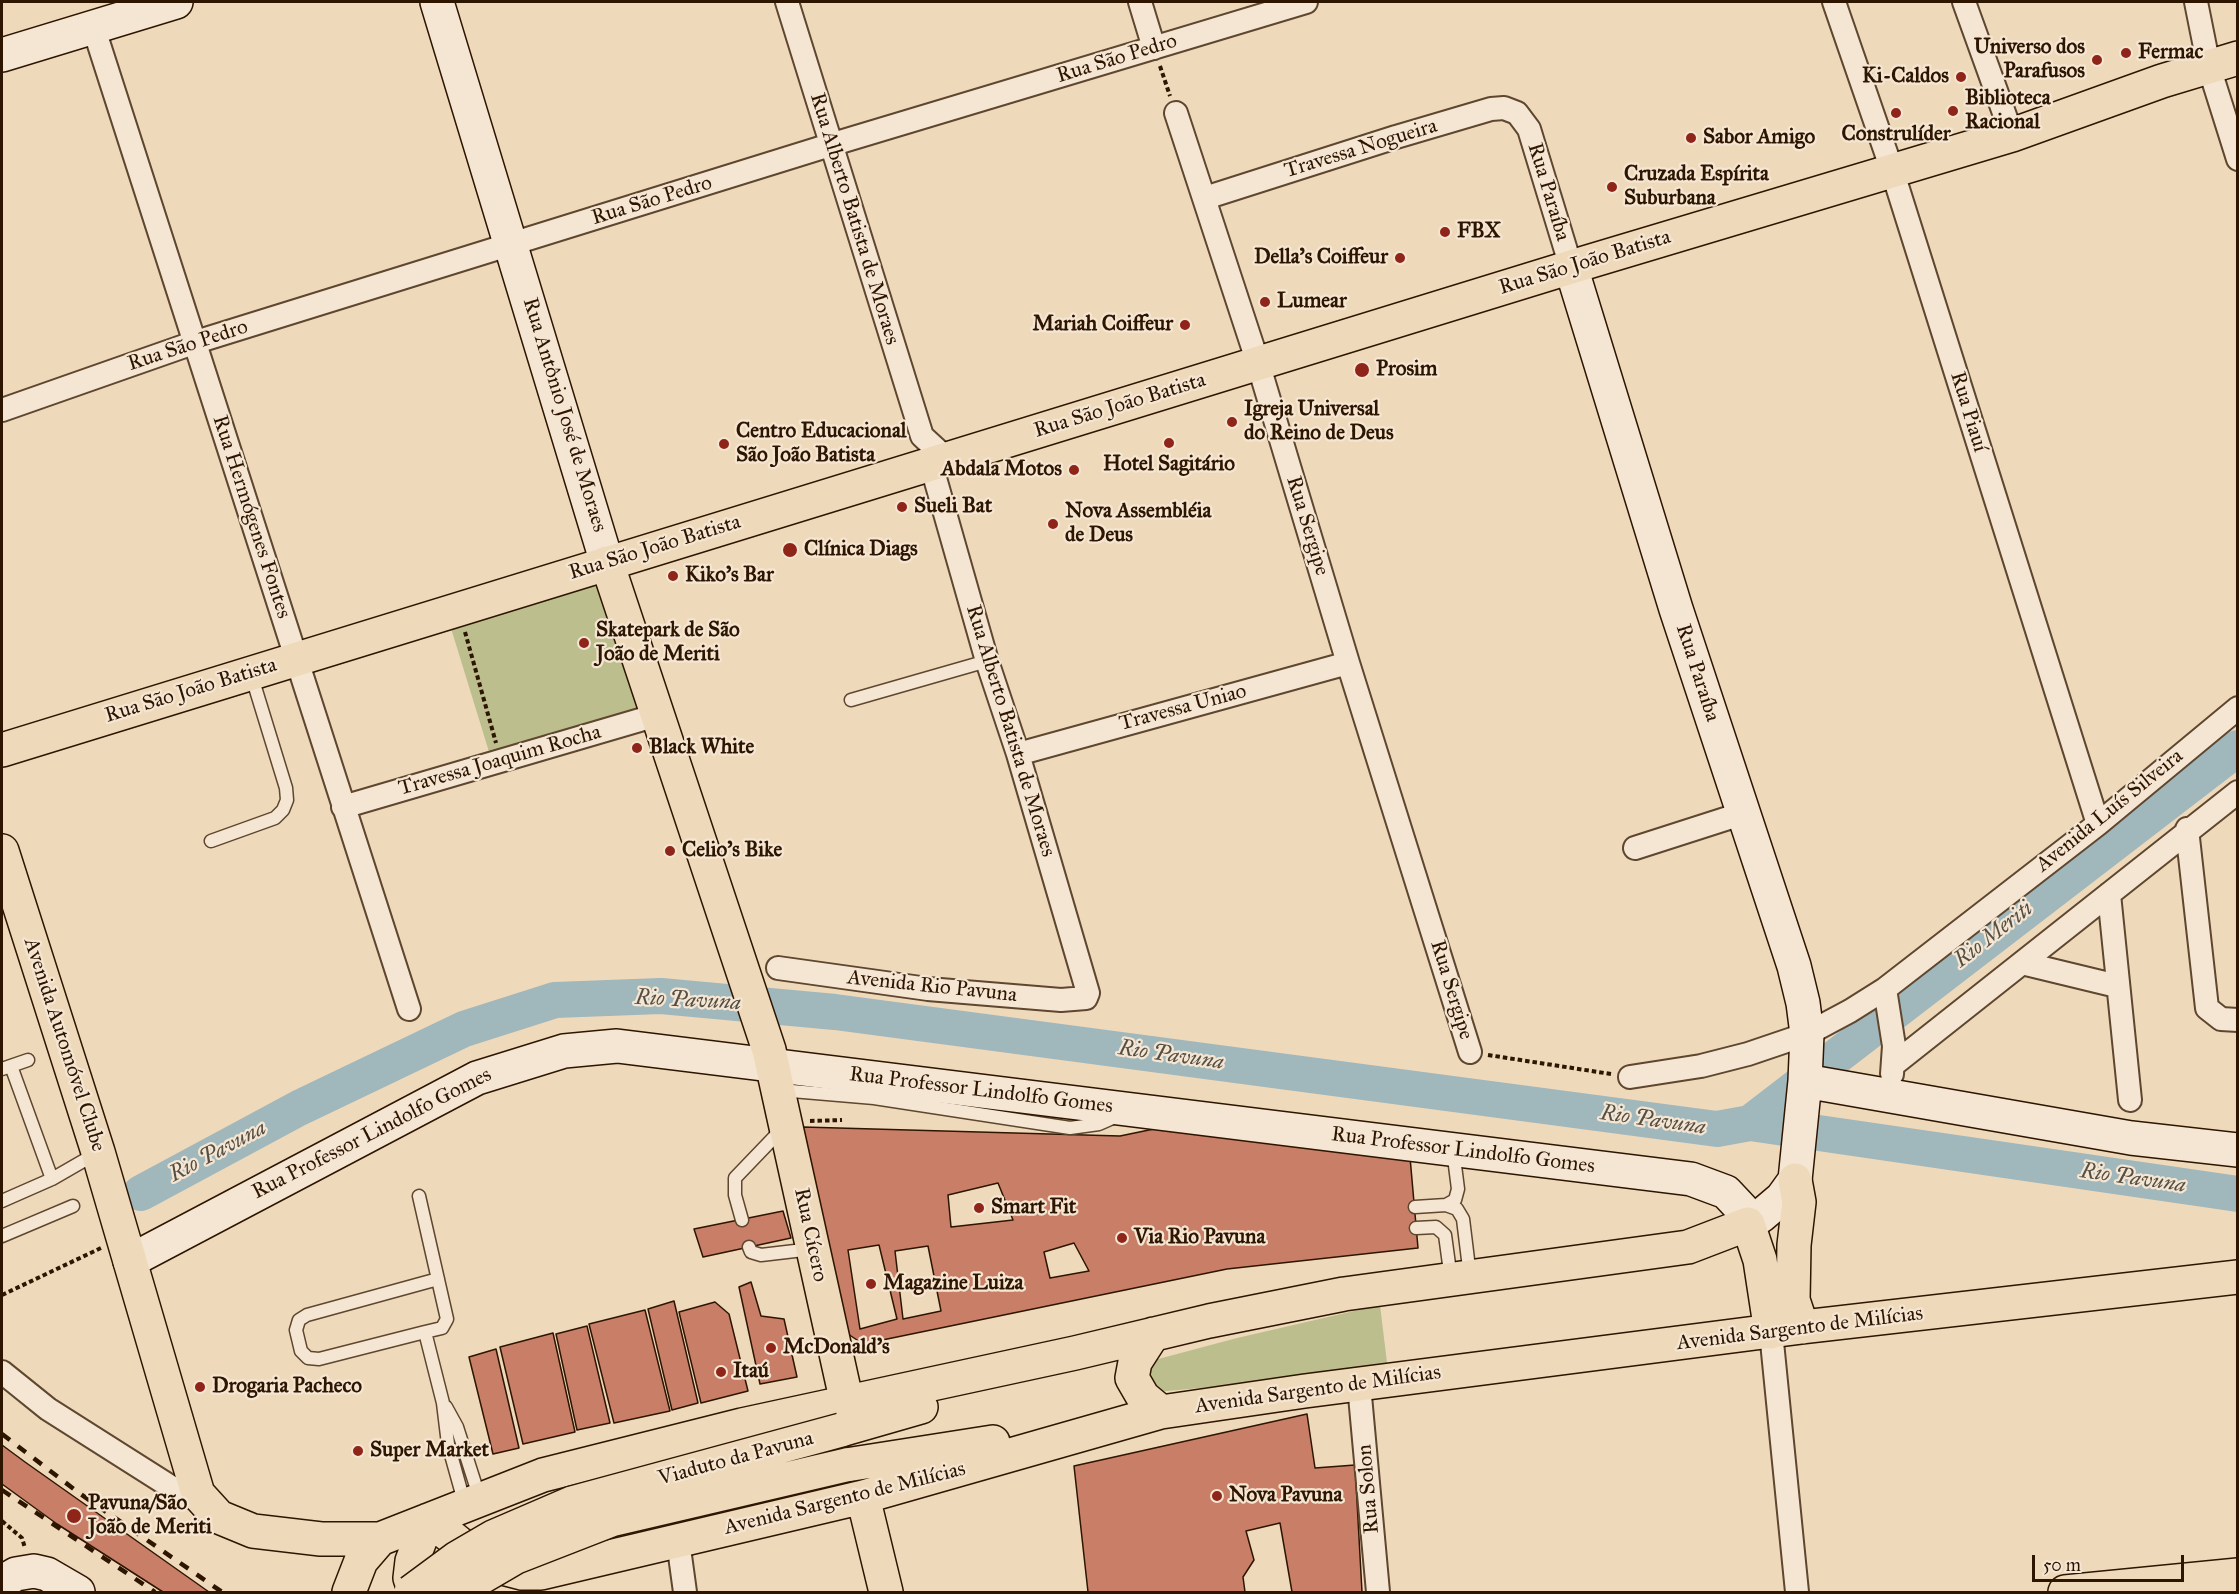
<!DOCTYPE html>
<html>
<head>
<meta charset="utf-8">
<style>
  body { margin:0 }
  #map { position:relative; width:2239px; height:1594px; overflow:hidden; background:#efd9bb; font-family:"IM FELL Great Primer",serif }
  canvas { display:block }
  .frame { position:absolute; inset:0; border:3px solid #2d1500; pointer-events:none }
  .scale { position:absolute; left:2032px; top:1555px; width:152px; height:27px; box-sizing:border-box; border:3px solid #2d1500; border-top:0; padding-left:8px; font-size:18px; line-height:21px; white-space:nowrap; color:#2d1500; -webkit-text-stroke:4px #f5e6d3; paint-order:stroke }
</style>
</head>
<body>
<div id="map">
<canvas width="2239" height="1594"></canvas>
<div class="frame"></div>
<div class="scale">50 m</div>
</div>
<script>
const ctx = document.querySelector('canvas').getContext('2d');
ctx.lineJoin = 'round';
function fill(path, color) { ctx.fillStyle = color; ctx.fill(path, 'evenodd'); }
const shape = rows => new Path2D(rows.map(r => 'M' + r).join(''));
function trace(path, color, width, dash) { ctx.strokeStyle = color; ctx.lineWidth = width; ctx.lineCap = dash ? 'butt' : 'round'; ctx.setLineDash(dash || []); ctx.stroke(path); }
function label(font, color, halo, rows, align = 'center') {
  ctx.font = font + ' "IM FELL Great Primer",serif'; ctx.lineWidth = 4.5; ctx.setLineDash([]); ctx.textBaseline = 'middle'; ctx.strokeStyle = halo; ctx.fillStyle = color; for (const [text, x, y, turn = 0] of rows) {
    ctx.save(); ctx.translate(x, y); ctx.rotate((+turn || 0) * Math.PI / 180); ctx.textAlign = isNaN(turn) ? turn : align; if (halo) ctx.strokeText(text, 0, 0); ctx.fillText(text, 0, 0); ctx.restore();
  }
}
fill(shape([
  [599,579,639,709,490,755,450,625],
  [1380,1305,1388,1371,1156,1392,1141,1367,1147,1362,1237,1338]
]), '#bcbe8e');
trace(shape([
  [1750,1123,2238,748],
  [141,1193,299,1108,464,1029,555,1000,661,996,835,1012,1717,1129,1750,1123,2238,1194]
]), '#a0b7bc', 36);
const building = shape([
  [1178,1124,1410,1157,1418,1248,1227,1269,863,1344,848,1334,803,1127,1120,1136,1178,1124],
  [998,1183,1013,1220,951,1227,948,1195,998,1183],
  [783,1211,791,1238,703,1257,694,1229,783,1211],
  [1074,1243,1089,1271,1050,1278,1044,1252,1074,1243],
  [879,1245,897,1319,860,1329,848,1250,879,1245],
  [928,1246,941,1311,903,1319,895,1251,928,1246],
  [751,1282,761,1316,784,1319,797,1377,760,1384,739,1287,751,1282],
  [674,1301,698,1403,672,1410,648,1309,674,1301],
  [715,1302,729,1314,748,1391,701,1403,679,1312,715,1302],
  [645,1310,670,1411,614,1423,589,1324,645,1310],
  [587,1326,610,1423,577,1430,556,1334,587,1326],
  [553,1333,575,1432,523,1444,500,1347,553,1333],
  [496,1349,519,1448,493,1454,469,1357,496,1349],
  [1307,1414,1315,1468,1355,1465,1362,1592,1292,1592,1280,1523,1246,1531,1254,1560,1243,1577,1245,1592,1088,1592,1074,1466,1307,1414],
  [2,1445,25,1462,209,1592,163,1592,57,1524,2,1484,2,1445]
]);
fill(building, '#c87e67');
trace(building, '#2d1500', 1.5);
const lane = shape([
  [851,700,987,661],
  [211,841,275,818,283,810,287,800,286,788,251,674],
  [11,1066,52,1179],
  [2,1069,28,1060],
  [780,1090,874,1098,1070,1128,1099,1124,1115,1117],
  [419,1196,447,1319,442,1328,425,1332,443,1403,448,1444,465,1505],
  [2,1201,52,1179,97,1153],
  [1446,1205,1457,1209,1463,1219,1470,1276],
  [1415,1207,1446,1205,1455,1200,1458,1189,1453,1150],
  [742,1220,735,1195,735,1178,783,1128],
  [1416,1228,1436,1227,1445,1235,1451,1279],
  [2,1236,73,1206],
  [749,1247,751,1252,761,1255,812,1249],
  [425,1332,319,1359,308,1358,301,1351,296,1330,299,1320,307,1315,438,1279],
  [446,1407,457,1427,480,1499]
]);
const street = shape([
  [787,2,922,436,947,459],
  [1140,2,1154,48],
  [1834,2,1892,170,2098,824],
  [1964,2,2012,135],
  [2196,2,2209,67,2238,159],
  [93,26,409,1009],
  [1176,113,1258,363,1348,663,1470,1052],
  [1205,198,1396,137,1491,109,1504,108,1517,113,1529,129,1571,267],
  [2,410,196,342,830,145,1306,2],
  [1018,754,1348,663],
  [343,807,657,715],
  [2187,829,2207,1008,2221,1019,2238,1020],
  [1635,848,1744,813],
  [2109,894,2130,1100],
  [2022,963,2117,986],
  [778,968,928,989,1061,1000,1086,998,1088,993,1018,754,987,661,931,464],
  [1885,989,1894,1046,1892,1074],
  [1893,1065,2238,792],
  [1630,1077,1701,1066,1748,1054,1807,1034,1850,1011,1885,989,2098,824,2238,708],
  [1771,1332,1797,1592],
  [2,1372,48,1409,182,1494,201,1500],
  [1359,1385,1378,1592],
  [678,1541,685,1592]
]);
const secondary = shape([
  [437,2,607,563],
  [2,55,176,2],
  [1805,1081,2131,1138,2238,1150],
  [130,1261,477,1078,564,1051,617,1046,1691,1179,1726,1192,1742,1209,1748,1224,1762,1215,1782,1198,1795,1180,1805,1081,1807,1034,1803,1003,1794,966,1676,609,1571,267],
  [2,1582,16,1574,34,1571,47,1574,78,1592]
]);
const primary = shape([
  [607,563,769,1050,847,1403],
  [2,750,1571,267,2012,135,2162,81,2238,58],
  [2,851,98,1152,198,1494,219,1517,253,1531,321,1539,380,1539,543,1475,742,1425,1075,1353,1209,1321,1344,1294,1688,1247,1748,1224,1760,1260,1771,1332],
  [1795,1180,1799,1202,1794,1245,1793,1300,1802,1327],
  [1153,1334,1135,1362,1132,1378,1143,1397,1161,1412],
  [841,1430,921,1407],
  [846,1465,993,1442],
  [863,1497,886,1592],
  [430,1520,470,1552,495,1566,522,1573,541,1573,863,1497,1161,1412,1305,1391,1802,1327,2238,1277],
  [349,1592,361,1561,380,1539],
  [415,1592,410,1578,412,1561,428,1520],
  [2065,1592,2238,1575]
]);
trace(lane, '#5e462f', 15);
trace(street, '#5e462f', 26);
trace(secondary, '#2d1500', 36);
trace(primary, '#2d1500', 36);
trace(shape([
  [1160,66,1170,96],
  [465,632,496,743],
  [1488,1055,1611,1074],
  [810,1121,842,1120],
  [2,1295,101,1248],
  [2,1521,22,1538,25,1548]
]), '#2d1500', 4, [4.5, 3]);
trace(lane, '#f5e6d3', 12);
trace(street, '#f5e6d3', 22);
trace(secondary, '#f5e6d3', 33);
trace(primary, '#efd9bb', 33);
trace(shape([
  [2,1434,79,1493,222,1592],
  [2,1490,155,1592]
]), '#2d1500', 4.5, [10, 10]);
const primaryBridge = shape([
  [411,1592,457,1558,493,1537,572,1503,841,1430],
  [456,1592,516,1557,611,1520,846,1465]
]);
trace(primaryBridge, '#2d1500', 36, []);
trace(primaryBridge, '#efd9bb', 33);
for (const [x, y, r, color] of [
  [2126,53,6,"#8f2418"],
  [2097,60,6,"#8f2418"],
  [1961,77,6,"#8f2418"],
  [1953,111,6,"#8f2418"],
  [1896,113,6,"#8f2418"],
  [1691,138,6,"#8f2418"],
  [1612,187,6,"#8f2418"],
  [1445,232,6,"#8f2418"],
  [1400,258,6,"#8f2418"],
  [1265,302,6,"#8f2418"],
  [1185,325,6,"#8f2418"],
  [1362,370,8,"#8f2418"],
  [1232,422,6,"#8f2418"],
  [1169,443,6,"#8f2418"],
  [724,444,6,"#8f2418"],
  [1074,470,6,"#8f2418"],
  [902,507,6,"#8f2418"],
  [1053,524,6,"#8f2418"],
  [790,550,8,"#8f2418"],
  [673,576,6,"#8f2418"],
  [584,643,6,"#8f2418"],
  [637,748,6,"#8f2418"],
  [670,851,6,"#8f2418"],
  [979,1208,6,"#8f2418"],
  [1122,1238,6,"#8f2418"],
  [871,1284,6,"#8f2418"],
  [771,1348,6,"#8f2418"],
  [721,1372,6,"#8f2418"],
  [200,1387,6,"#8f2418"],
  [358,1451,6,"#8f2418"],
  [1217,1496,6,"#8f2418"],
  [74,1516,8,"#8f2418"]
]) { const dot = new Path2D(); dot.arc(x, y, r, 0, 2 * Math.PI); ctx.fillStyle = color; ctx.fill(dot); trace(dot, '#f5e6d3', 2); }
label('bold 21px', '#2d1500', '#f5e6d3', [
  ["Universo dos",2085,48,"right"],
  ["Parafusos",2085,72,"right"],
  ["Fermac",2138,53],
  ["Ki-Caldos",1949,77,"right"],
  ["Biblioteca",1965,99],
  ["Racional",1965,123],
  ["Construlíder",1896,135,"center"],
  ["Sabor Amigo",1703,138],
  ["Cruzada Espírita",1624,175],
  ["Suburbana",1624,199],
  ["FBX",1457,232],
  ["Della's Coiffeur",1388,258,"right"],
  ["Lumear",1277,302],
  ["Mariah Coiffeur",1173,325,"right"],
  ["Prosim",1376,370],
  ["Igreja Universal",1244,410],
  ["do Reino de Deus",1244,434],
  ["Centro Educacional",736,432],
  ["São João Batista",736,456],
  ["Hotel Sagitário",1169,465,"center"],
  ["Abdala Motos",1062,470,"right"],
  ["Sueli Bat",914,507],
  ["Nova Assembléia",1065,512],
  ["de Deus",1065,536],
  ["Clínica Diags",804,550],
  ["Kiko's Bar",685,576],
  ["Skatepark de São",596,631],
  ["João de Meriti",596,655],
  ["Black White",649,748],
  ["Celio's Bike",682,851],
  ["Smart Fit",991,1208],
  ["Via Rio Pavuna",1134,1238],
  ["Magazine Luiza",883,1284],
  ["McDonald's",783,1348],
  ["Itaú",733,1372],
  ["Drogaria Pacheco",212,1387],
  ["Super Market",370,1451],
  ["Nova Pavuna",1229,1496],
  ["Pavuna/São",88,1504],
  ["João de Meriti",88,1528]
], 'left');
label('21px', '#2d1500', '#f5e6d3', [
  ["Rua São Pedro",1117,59,-17],
  ["Travessa Nogueira",1361,149,-17],
  ["Rua Paraíba",1548,192,73],
  ["Rua São Pedro",652,201,-17],
  ["Rua Alberto Batista de Moraes",854,219,73],
  ["Rua São João Batista",1585,263,-17],
  ["Rua São Pedro",188,346,-18],
  ["Rua São João Batista",1120,406,-17],
  ["Rua Piauí",1968,412,73],
  ["Rua Antônio José de Moraes",564,415,73],
  ["Rua Hermógenes Fontes",251,517,72],
  ["Rua Sergipe",1307,526,73],
  ["Rua São João Batista",655,548,-17],
  ["Rua Paraíba",1697,673,72],
  ["Rua São João Batista",191,691,-17],
  ["Travessa Uniao",1183,708,-15],
  ["Rua Alberto Batista de Moraes",1010,731,73],
  ["Travessa Joaquim Rocha",500,761,-16],
  ["Avenida Luís Silveira",2110,811,-39],
  ["Avenida Rio Pavuna",932,987,6],
  ["Rua Sergipe",1451,990,73],
  ["Avenida Automóvel Clube",64,1045,72],
  ["Rua Professor Lindolfo Gomes",981,1091,7],
  ["Rua Professor Lindolfo Gomes",372,1134,-27],
  ["Rua Professor Lindolfo Gomes",1463,1151,7],
  ["Rua Cícero",810,1235,78],
  ["Avenida Sargento de Milícias",1800,1329,-7],
  ["Avenida Sargento de Milícias",1318,1390,-8],
  ["Viaduto da Pavuna",736,1459,-15],
  ["Rua Solon",1369,1489,-95],
  ["Avenida Sargento de Milícias",845,1499,-14]
]);
label('italic 22px', '#554e42', '#f5e6d3', [
  ["Rio Meriti",1994,935,-38],
  ["Rio Pavuna",688,1001,3],
  ["Rio Pavuna",1171,1056,8],
  ["Rio Pavuna",1653,1121,8],
  ["Rio Pavuna",218,1152,-28],
  ["Rio Pavuna",2133,1179,8]
]);
</script>
</body>
</html>
